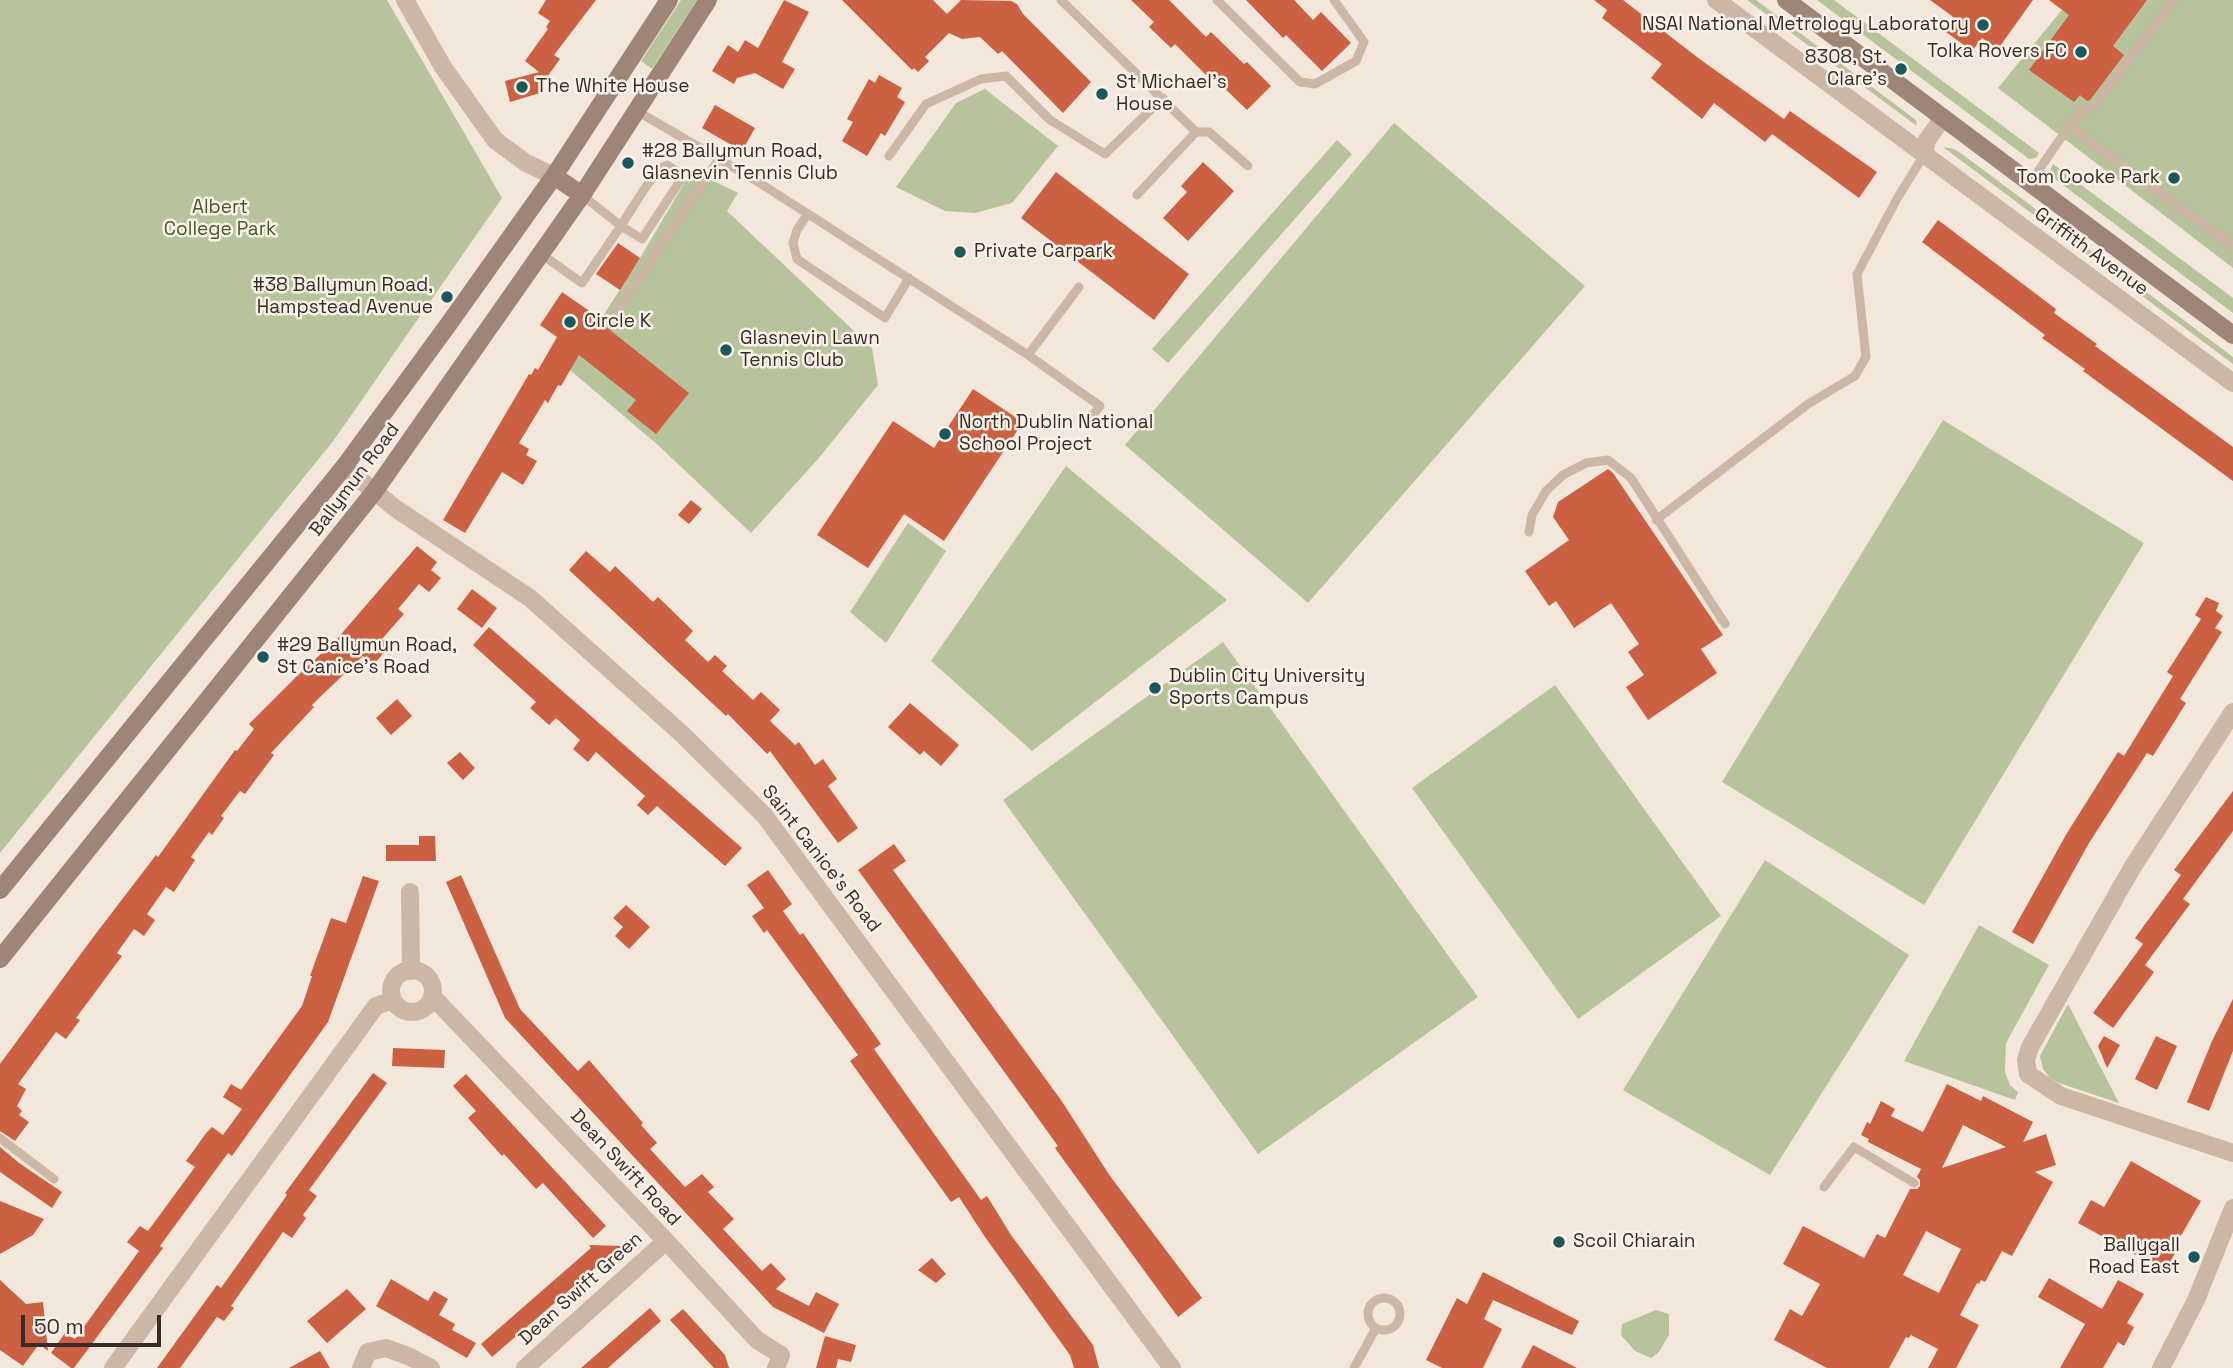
<!DOCTYPE html>
<html>
<head>
<meta charset="utf-8">
<style>
  body { margin:0 }
  #map { position:relative; width:2233px; height:1368px; overflow:hidden; background:#f3e7db; font-family:"Space Grotesk",sans-serif }
  canvas { display:block }
  .scale { position:absolute; left:21px; top:1315px; width:140px; height:32px; box-sizing:border-box; border:4px solid #382c28; border-top:0; padding-left:9px; font-size:21px; line-height:24px; white-space:nowrap; color:#382c28; -webkit-text-stroke:5px #faf2e8; paint-order:stroke }
</style>
</head>
<body>
<div id="map">
<canvas width="2233" height="1368"></canvas>
<div class="scale">50 m</div>
</div>
<script>
const ctx = document.querySelector('canvas').getContext('2d');
ctx.lineJoin = 'round';
function fill(path, color) { ctx.fillStyle = color; ctx.fill(path, 'evenodd'); }
const shape = rows => new Path2D(rows.map(r => 'M' + r).join(''));
function trace(path, color, width, dash) { ctx.strokeStyle = color; ctx.lineWidth = width; ctx.lineCap = dash ? 'butt' : 'round'; ctx.setLineDash(dash || []); ctx.stroke(path); }
function label(font, color, halo, rows, align = 'center') {
  ctx.font = font + ' "Space Grotesk",sans-serif'; ctx.lineWidth = 5; ctx.setLineDash([]); ctx.textBaseline = 'middle'; ctx.strokeStyle = halo; ctx.fillStyle = color; for (const [text, x, y, turn = 0] of rows) {
    ctx.save(); ctx.translate(x, y); ctx.rotate((+turn || 0) * Math.PI / 180); ctx.textAlign = isNaN(turn) ? turn : align; if (halo) ctx.strokeText(text, 0, 0); ctx.fillText(text, 0, 0); ctx.restore();
  }
}
fill(shape([
  [0,0,387,0,502,198,334,440,0,853],
  [681,0,697,0,652,69,641,61],
  [1747,0,1756,0,1916,120,1917,126],
  [1817,0,1834,0,2039,153,2036,158,2029,159],
  [2070,0,2233,0,2233,268,1998,88],
  [985,89,1058,146,1012,203,975,213,945,211,896,187,956,103],
  [1394,123,1585,286,1308,603,1125,445],
  [1337,140,1352,154,1168,363,1152,349],
  [1943,147,1954,149,1962,154,2233,357,2233,364],
  [2053,164,2233,298,2233,313,2055,179,2050,171],
  [692,170,738,193,727,211,872,348,878,385,818,459,751,533,659,446,569,369,640,258],
  [1943,420,2144,543,1924,905,1722,782],
  [1066,466,1227,600,1032,751,931,661],
  [908,523,946,551,886,643,850,612],
  [1223,642,1478,997,1258,1154,1003,800],
  [1555,685,1721,916,1578,1019,1412,788],
  [1765,860,1909,955,1770,1175,1623,1090],
  [1979,925,2049,965,2006,1043,2005,1072,2010,1085,2018,1092,2015,1100,1904,1061],
  [2068,1004,2119,1103,2059,1083,2050,1078,2043,1069,2040,1056],
  [1656,1310,1669,1314,1669,1335,1659,1352,1651,1358,1635,1351,1621,1335,1622,1324]
]), '#b6c39b');
fill(shape([
  [546,0,596,0,554,55,560,59,539,88,540,93,510,102,505,81,539,72,525,61,548,29,546,27,550,21,538,13],
  [784,0,809,12,782,62,795,69,783,89,755,73,737,78,734,84,712,71,728,45,738,52,745,40,758,48],
  [842,0,933,0,947,14,961,0,1011,1,1017,4,1023,14,1091,82,1063,113,1002,51,998,54,980,37,962,39,949,33,925,57,929,61,918,72,914,68,912,70],
  [1131,0,1169,0,1206,37,1211,32,1244,64,1247,62,1271,86,1247,110,1212,76,1209,78,1175,44,1171,48,1149,27,1154,22],
  [1246,0,1294,0,1313,20,1321,12,1351,43,1322,71,1286,35,1283,38],
  [1594,0,1623,0,1701,60,1784,119,1790,111,1877,172,1859,198,1772,134,1765,142,1714,103,1702,119,1651,78,1662,64,1602,18,1607,10],
  [1930,0,2033,0,1998,49,1982,38,1972,51,1946,32,1956,19],
  [2049,0,2147,0,2113,46,2124,55,2090,100,2087,101,2080,95,2074,102,2029,70,2069,15],
  [879,75,902,88,897,97,905,102,885,136,881,133,867,156,842,141,853,122,847,119,869,79,875,83],
  [715,105,755,128,742,151,702,128],
  [1203,162,1234,191,1188,241,1163,218,1187,192,1181,186],
  [1056,172,1189,274,1154,320,1021,218],
  [1938,220,2056,309,2054,313,2097,344,2095,346,2233,447,2233,481,2083,371,2085,369,2042,338,2045,335,1922,242],
  [618,243,640,258,620,290,596,274],
  [562,292,601,319,600,322,689,393,656,434,627,411,636,400,579,355,561,386,558,385,548,403,545,400,519,443,529,449,526,455,537,461,523,485,502,472,465,533,443,520,529,374,531,375,535,368,538,370,557,337,540,325],
  [973,389,1023,422,944,541,904,514,868,568,817,535,893,421,934,448],
  [1608,469,1613,473,1723,635,1701,649,1717,673,1648,720,1626,687,1644,675,1628,652,1639,644,1611,603,1574,628,1556,601,1549,606,1525,571,1569,540,1553,517,1558,502],
  [691,500,702,509,689,524,678,515],
  [417,546,437,562,431,570,441,578,429,592,419,584,398,609,404,614,382,639,390,646,373,665,363,656,319,698,312,705,314,707,271,753,274,755,245,794,240,791,221,816,224,818,212,835,209,832,191,857,195,860,174,892,166,887,147,914,155,920,144,936,134,929,117,953,122,956,76,1018,80,1020,66,1039,56,1032,18,1084,26,1089,17,1106,22,1111,19,1115,29,1122,15,1141,0,1131,0,1064,91,940,156,855,158,857,235,750,237,751,254,729,249,724,297,676,337,639],
  [586,551,610,572,615,566,653,602,658,597,693,631,685,640,708,662,715,655,727,666,722,671,753,700,761,692,780,710,770,721,795,745,799,742,815,765,823,759,837,779,828,786,858,828,838,843,770,751,767,754,728,714,726,716,569,570],
  [472,589,497,608,482,628,457,609],
  [2206,597,2219,603,2216,611,2223,616,2215,628,2222,632,2180,699,2186,703,2153,756,2147,753,2089,843,2033,944,2012,932,2067,833,2118,752,2124,756,2173,676,2167,672,2201,619,2195,615],
  [489,627,742,848,725,866,657,806,648,815,637,805,645,796,596,752,588,762,573,749,580,740,556,718,549,725,530,708,536,702,473,645],
  [397,699,412,716,391,735,376,718],
  [910,703,959,745,941,766,924,751,920,755,888,727],
  [460,752,475,768,463,780,447,763],
  [2233,791,2233,831,2183,899,2190,904,2145,965,2154,972,2113,1028,2093,1013,2143,944,2135,938,2181,875,2174,870],
  [419,836,435,836,436,861,386,861,386,845,419,845],
  [894,844,906,861,893,870,1061,1100,1110,1176,1202,1298,1178,1317,1073,1173,1055,1148,1058,1146,858,870],
  [768,870,792,904,783,911,800,935,803,933,881,1044,874,1049,981,1200,987,1196,1011,1235,1093,1345,1099,1368,1074,1368,1070,1355,985,1237,959,1197,951,1202,850,1061,858,1055,767,930,764,933,752,916,764,908,747,885],
  [461,875,520,1009,578,1071,589,1060,643,1123,641,1125,657,1143,650,1149,685,1187,702,1174,714,1187,708,1192,734,1219,723,1229,762,1271,771,1263,786,1279,776,1289,809,1306,816,1292,839,1304,824,1333,773,1307,505,1018,446,882],
  [363,876,379,881,328,1022,232,1156,228,1153,160,1246,163,1248,74,1368,71,1368,51,1353,65,1333,75,1339,139,1251,127,1242,140,1226,148,1231,195,1167,186,1161,207,1132,212,1127,223,1135,242,1109,223,1097,231,1084,241,1090,302,1006,312,976,310,976,331,918,346,923],
  [626,905,650,927,629,949,615,936,623,927,613,918],
  [2233,999,2233,1051,2209,1111,2187,1102,2212,1041],
  [2104,1036,2120,1045,2107,1068,2098,1046],
  [2156,1036,2177,1046,2157,1090,2135,1079],
  [393,1048,445,1050,444,1068,392,1066],
  [373,1073,387,1083,309,1190,317,1196,303,1215,306,1218,292,1238,283,1232,231,1306,234,1308,224,1321,217,1317,180,1368,157,1368,217,1285,221,1288,287,1195,285,1193],
  [466,1074,606,1226,593,1238,543,1183,536,1189,504,1154,502,1156,468,1118,476,1111,453,1086],
  [1947,1084,1981,1101,1983,1096,2033,1122,2023,1142,2046,1134,2056,1165,2035,1172,2053,1182,2012,1256,2002,1251,1985,1282,1981,1280,1979,1284,1977,1283,1960,1315,1979,1325,1956,1368,1928,1368,1938,1349,1911,1335,1909,1338,1906,1337,1889,1368,1827,1368,1774,1340,1790,1309,1802,1316,1820,1284,1783,1264,1803,1226,1864,1258,1877,1234,1885,1238,1910,1189,1917,1189,1920,1186,1920,1180,1917,1177,1921,1169,1868,1142,1869,1139,1861,1135,1867,1122,1870,1124,1881,1101,1895,1109,1891,1116,1923,1132],
  [1963,1125,2006,1147,1942,1168],
  [1926,1231,1961,1249,1939,1293,1903,1275],
  [0,1147,19,1163,62,1192,52,1208,0,1172],
  [2131,1161,2201,1201,2175,1246,2178,1248,2165,1271,2078,1223,2091,1200,2104,1207],
  [0,1201,44,1219,33,1235,0,1254],
  [589,1245,624,1246,603,1264,602,1262,492,1357,481,1344,591,1248],
  [932,1258,946,1274,936,1283,918,1270],
  [1483,1272,1579,1321,1572,1335,1493,1300,1484,1319,1502,1329,1483,1368,1442,1368,1426,1360,1457,1298,1467,1304],
  [2049,1278,2102,1309,2118,1280,2144,1294,2127,1323,2134,1327,2124,1346,2118,1342,2103,1368,2060,1368,2085,1324,2038,1297],
  [391,1279,428,1301,434,1291,448,1299,439,1315,455,1324,452,1330,476,1343,467,1358,376,1306],
  [0,1280,26,1304,43,1302,48,1351,39,1344,23,1366,0,1350],
  [347,1289,366,1309,327,1343,307,1321],
  [650,1308,661,1321,637,1342,608,1368,581,1368],
  [683,1309,725,1355,729,1368,714,1368,670,1320],
  [825,1336,856,1345,851,1362,838,1359,836,1368,816,1368],
  [1533,1345,1577,1368,1521,1368],
  [320,1351,330,1368,289,1368]
]), '#cb6042');
trace(shape([
  [1061,0,1196,132,1209,132,1248,166],
  [1217,0,1300,82,1315,84,1356,61,1364,42,1334,0],
  [637,111,755,180,1028,355,1079,287],
  [2069,126,2233,246],
  [889,156,926,104,981,79,1006,76,1050,120,1105,154,1163,98],
  [2030,183,2080,110,2094,106,2174,0],
  [1137,195,1196,132],
  [807,215,797,230,793,243,797,259,885,318,909,278],
  [541,254,582,283,612,239,621,226,643,191,658,169,667,165,678,172,680,175,680,181,642,239,621,226,582,195],
  [612,319,719,159],
  [1028,355,1100,406,1088,421],
  [1656,520,1808,404,1855,376,1866,357,1857,274,1898,197,1924,155],
  [1529,532,1532,515,1546,491,1563,475,1586,463,1608,460,1631,478,1725,624],
  [0,1138,54,1179],
  [1824,1187,1854,1147,1914,1183],
  '1368 1314a16 16 0 1 1 32 0a16 16 0 1 1-32 0Z',
  [1354,1368,1376,1328]
]), '#ccb7a7', 9);
trace(shape([
  [405,0,443,67,495,140,526,163,554,176],
  [1716,0,2233,383],
  [1924,155,1927,140,1943,118],
  [344,467,395,508,530,598,682,734,764,815,1172,1368],
  [2233,712,2132,868,2030,1047,2026,1060,2028,1074,2061,1096,2233,1153],
  [410,892,411,971],
  '391 991a21 21 0 1 1 42 0a21 21 0 1 1-42 0Z',
  [432,996,666,1241,757,1340,781,1355,776,1368],
  [113,1368,376,1006,393,1000],
  [361,1368,368,1352,386,1348,408,1356,431,1368],
  [525,1368,666,1241]
]), '#ccb7a7', 18);
trace(shape([
  [2161,1368,2196,1300,2233,1208]
]), '#ccb7a7', 18);
trace(shape([
  [1786,0,2233,335],
  [554,176,582,195],
  [0,890,344,467,448,325,554,176,669,0],
  [0,959,374,492,582,195,708,0]
]), '#9f8578', 18);
for (const [x, y, r, color] of [
  [1983,25,7,"#1b585b"],
  [2081,52,7,"#1b585b"],
  [1901,69,7,"#1b585b"],
  [522,87,7,"#1b585b"],
  [1102,94,7,"#1b585b"],
  [628,163,7,"#1b585b"],
  [2174,178,7,"#1b585b"],
  [960,252,7,"#1b585b"],
  [447,297,7,"#1b585b"],
  [570,322,7,"#1b585b"],
  [726,350,7,"#1b585b"],
  [945,434,7,"#1b585b"],
  [263,657,7,"#1b585b"],
  [1155,688,7,"#1b585b"],
  [1559,1242,7,"#1b585b"],
  [2194,1257,7,"#1b585b"]
]) { const dot = new Path2D(); dot.arc(x, y, r, 0, 2 * Math.PI); ctx.fillStyle = color; ctx.fill(dot); trace(dot, '#faf2e8', 2.5); }
label('19px', '#382c28', '#faf2e8', [
  ["NSAI National Metrology Laboratory",1969,25,"right"],
  ["Tolka Rovers FC",2067,52,"right"],
  ["8308, St.",1887,58,"right"],
  ["Clare's",1887,80,"right"],
  ["St Michael's",1116,83],
  ["House",1116,105],
  ["The White House",536,87],
  ["#28 Ballymun Road,",642,152],
  ["Glasnevin Tennis Club",642,174],
  ["Tom Cooke Park",2160,178,"right"],
  ["Private Carpark",974,252],
  ["#38 Ballymun Road,",433,286,"right"],
  ["Hampstead Avenue",433,308,"right"],
  ["Circle K",584,322],
  ["Glasnevin Lawn",740,339],
  ["Tennis Club",740,361],
  ["North Dublin National",959,423],
  ["School Project",959,445],
  ["#29 Ballymun Road,",277,646],
  ["St Canice's Road",277,668],
  ["Dublin City University",1169,677],
  ["Sports Campus",1169,699],
  ["Scoil Chiarain",1573,1242],
  ["Ballygall",2180,1246,"right"],
  ["Road East",2180,1268,"right"]
], 'left');
label('19px', '#47572a', '#faf2e8', [
  ["Albert",220,208],
  ["College Park",220,230]
]);
label('19px', '#382c28', '#faf2e8', [
  ["Griffith Avenue",2091,252,36],
  ["Ballymun Road",355,480,-53],
  ["Saint Canice's Road",821,859,52],
  ["Dean Swift Road",625,1168,47],
  ["Dean Swift Green",581,1289,-42]
]);
</script>
</body>
</html>
